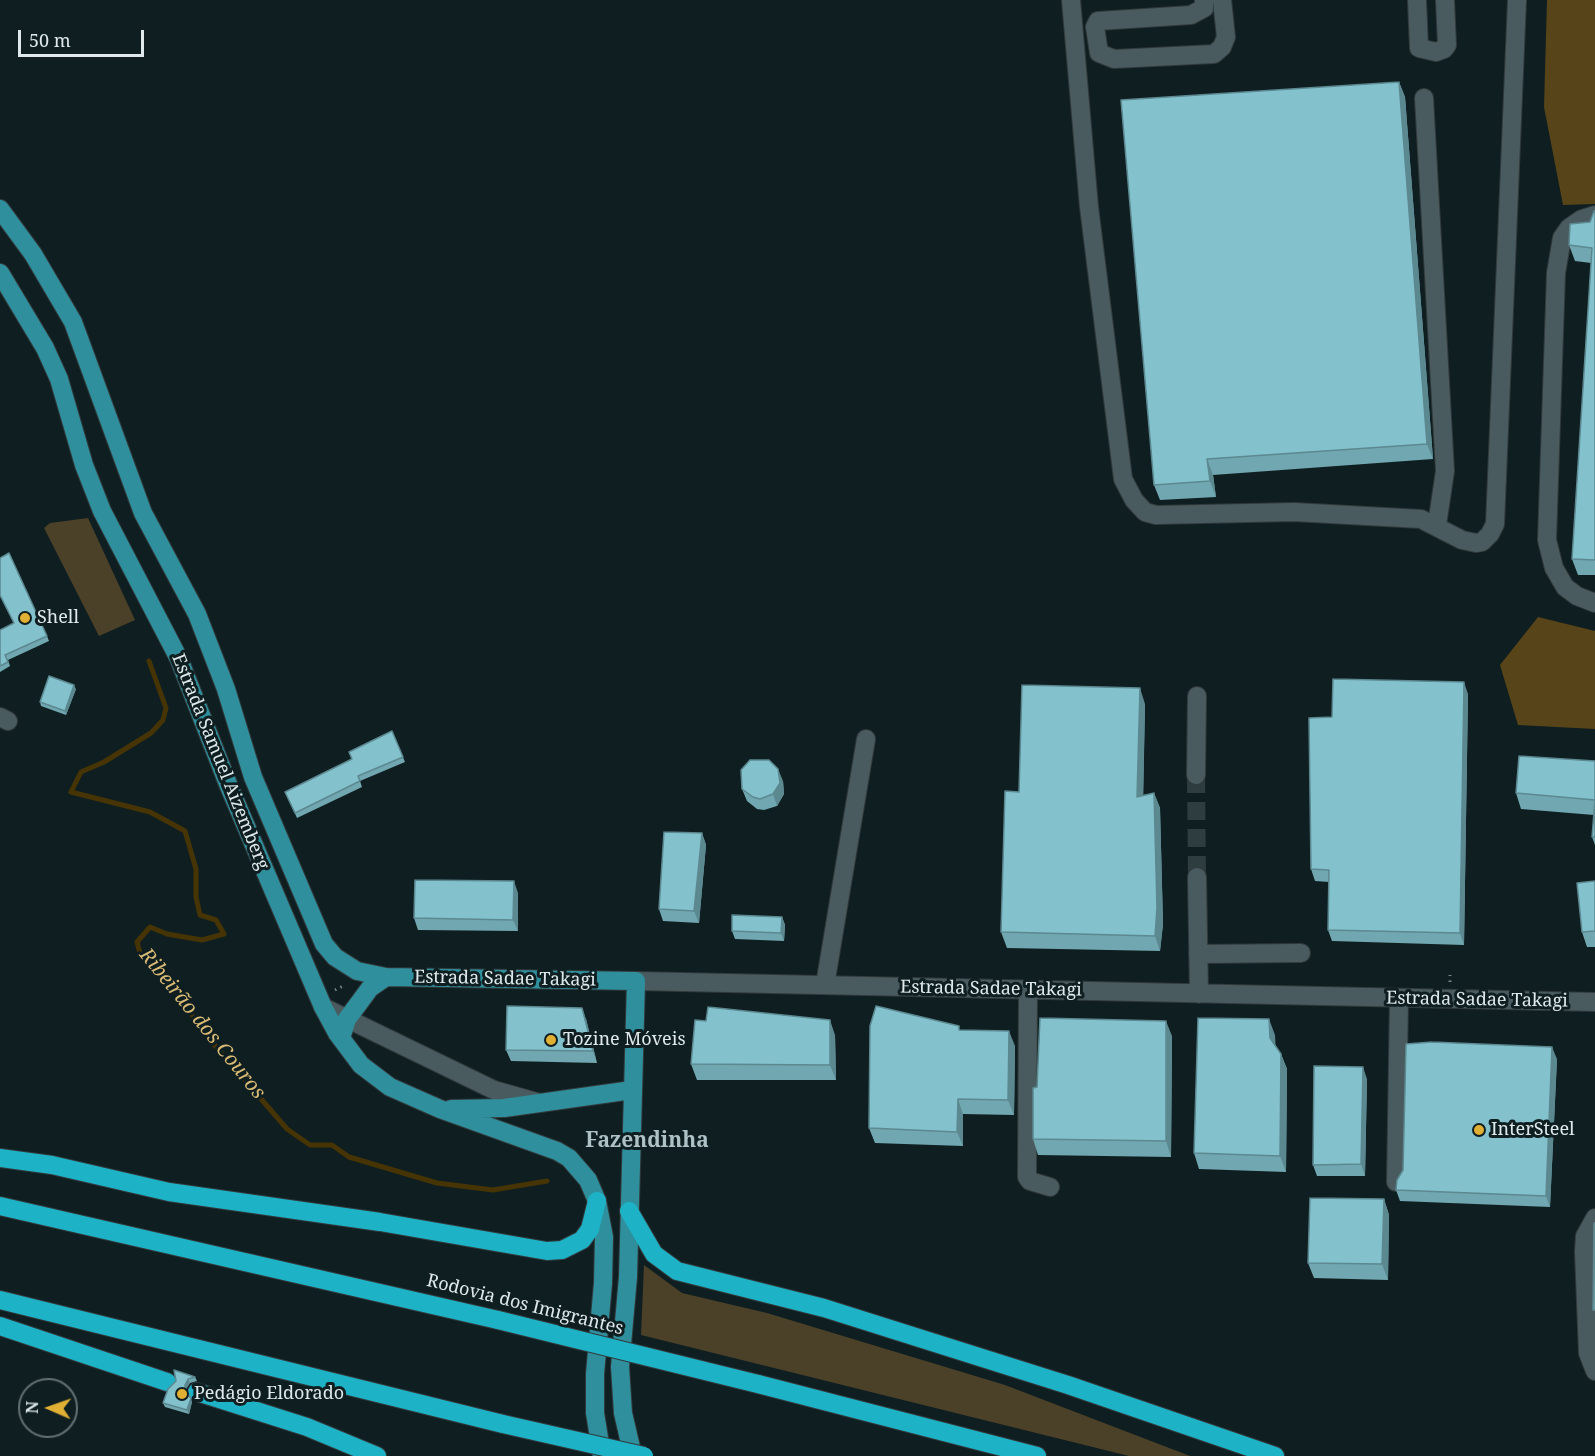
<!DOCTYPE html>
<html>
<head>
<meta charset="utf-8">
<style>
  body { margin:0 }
  #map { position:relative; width:1595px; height:1456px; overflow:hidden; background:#0f1f21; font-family:"Noto Serif",serif }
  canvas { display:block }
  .north { position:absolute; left:18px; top:1378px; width:60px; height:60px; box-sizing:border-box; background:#0f1f21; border:2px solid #627072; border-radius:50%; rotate:272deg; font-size:16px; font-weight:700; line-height:24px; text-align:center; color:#dfe9eb }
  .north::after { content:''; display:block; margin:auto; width:21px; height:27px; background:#e0b034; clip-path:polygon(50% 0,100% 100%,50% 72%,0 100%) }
  .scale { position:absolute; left:18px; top:30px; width:126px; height:27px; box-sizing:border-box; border:3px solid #dfe9eb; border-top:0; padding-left:8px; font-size:18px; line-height:21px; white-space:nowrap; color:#dfe9eb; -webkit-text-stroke:4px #0f1f21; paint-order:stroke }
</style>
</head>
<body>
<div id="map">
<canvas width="1595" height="1456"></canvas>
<div class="north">N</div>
<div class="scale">50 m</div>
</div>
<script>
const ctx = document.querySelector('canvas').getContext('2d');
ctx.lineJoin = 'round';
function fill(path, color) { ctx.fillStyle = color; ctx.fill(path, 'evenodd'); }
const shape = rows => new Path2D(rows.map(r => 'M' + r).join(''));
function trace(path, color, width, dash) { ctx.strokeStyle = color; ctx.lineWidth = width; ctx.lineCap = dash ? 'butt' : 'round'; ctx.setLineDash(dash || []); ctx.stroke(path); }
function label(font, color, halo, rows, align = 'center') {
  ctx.font = font + ' "Noto Serif",serif'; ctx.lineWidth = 6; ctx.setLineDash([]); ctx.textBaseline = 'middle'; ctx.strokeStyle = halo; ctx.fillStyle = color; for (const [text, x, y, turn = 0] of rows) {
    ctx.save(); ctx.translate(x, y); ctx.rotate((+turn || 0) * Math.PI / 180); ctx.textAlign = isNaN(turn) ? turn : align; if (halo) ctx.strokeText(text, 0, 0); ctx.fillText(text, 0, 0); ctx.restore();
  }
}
fill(shape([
  [88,518,135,620,99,636,44,528,50,523],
  [644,1265,682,1293,767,1313,1005,1385,1190,1456,1129,1456,641,1335]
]), '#4b4028');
fill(shape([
  [1547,0,1595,0,1595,204,1563,205,1544,107],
  [1538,617,1595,631,1595,729,1518,725,1500,665]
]), '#574418');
trace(shape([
  [149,661,166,708,163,720,151,733,104,762,81,772,71,792,150,812,185,831,196,869,196,897,200,915,216,920,224,934,202,940,167,934,150,927,137,942,140,953,165,975,205,1034,287,1129,310,1145,332,1145,349,1157,437,1183,493,1190,547,1181]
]), '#463404', 5);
trace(shape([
  [1196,775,1197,877]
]), '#2e3d3f', 18, [18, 9]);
const minor = shape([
  [1071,0,1089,207,1123,479,1134,500,1145,512,1156,515,1294,512,1421,519,1462,540,1476,543,1482,542,1490,534,1495,524,1517,0],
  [1204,0,1204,8,1191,15,1098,21,1095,27,1099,53,1114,59,1214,54,1222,47,1226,37,1222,0],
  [1417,0,1419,48,1436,52,1444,49,1447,45,1445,0],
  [1424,98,1445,471,1437,525],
  [1595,215,1582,219,1569,228,1562,238,1556,273,1547,540,1554,568,1565,587,1577,596,1595,603],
  [0,717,8,721],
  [1196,775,1197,696],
  [1197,877,1199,994],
  [1198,954,1301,953],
  [636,981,1595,1002],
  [825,985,866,739],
  [1028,990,1027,1177,1030,1181,1050,1187],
  [323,1007,494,1090,540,1103],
  [1396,1182,1399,998],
  [1595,1218,1585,1236,1584,1252,1588,1353,1595,1371]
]);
const major = shape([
  [0,209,33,254,73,322,143,513,197,614,226,689,253,777,324,944,335,957,357,971,386,977,636,981,628,1277,620,1367,623,1413,633,1456],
  [0,273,45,348,59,379,84,465,102,511,179,659,228,784,323,1007,337,1033,361,1065,390,1087,440,1109,557,1151,569,1158,588,1180,597,1201,604,1237,603,1283,595,1374,595,1413,602,1456],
  [341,1038,347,1019,359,1003,370,988,386,977],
  [451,1109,504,1108,632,1090]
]);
const highway = shape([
  [0,1158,52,1165,169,1192,380,1222,547,1251,562,1250,582,1240,590,1229,597,1201],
  [0,1206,498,1320],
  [629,1211,654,1254,677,1271,824,1308,1068,1385,1275,1456],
  [0,1300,503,1424],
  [0,1326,167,1382],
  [758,1384,1037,1456],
  [197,1392,307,1427,377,1456]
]);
trace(minor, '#313a3c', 20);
trace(major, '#313a3c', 20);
trace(highway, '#313a3c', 20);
trace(shape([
  [1450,982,1450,975],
  [335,990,343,986]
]), '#788587', 3, [1.5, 4.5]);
trace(minor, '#4a5b5f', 18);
trace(major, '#308f9d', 18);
trace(highway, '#1eb2c7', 18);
const highwayBridge = shape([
  [498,1320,758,1384],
  [503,1424,644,1456]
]);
trace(highwayBridge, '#313a3c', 20, []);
trace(highwayBridge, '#1eb2c7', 18);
fill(shape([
  [1399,82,1405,97,1433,459,1213,475,1216,497,1160,500,1154,485],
  [1595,211,1595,575,1578,575,1572,559,1591,263,1575,261,1569,245,1590,222],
  [0,558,47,636,49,641,8,660,10,666,0,672,0,630,14,623,0,596],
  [76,689,66,715,41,706,40,702],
  [1468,694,1464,945,1332,941,1328,930,1329,882,1315,881,1311,869,1332,717],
  [1145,704,1143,795,1154,793,1160,808,1163,924,1160,951,1007,948,1001,932],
  [392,731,405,762,360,781,362,787,297,818,285,792,352,759,349,752],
  [1595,761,1595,845,1592,837,1594,815,1521,809,1516,793],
  [783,781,784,794,777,806,764,810,757,809,747,801,742,789],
  [702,833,706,845,699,923,663,921,659,909],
  [1595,881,1595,947,1587,947,1582,932],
  [518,893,518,931,418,930,414,918],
  [782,917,785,925,784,941,735,939,732,931],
  [586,1019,597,1063,511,1061,506,1050],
  [961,1030,1015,1046,1014,1115,963,1114,963,1146,875,1143,869,1128],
  [835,1035,836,1080,697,1080,691,1064],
  [1275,1035,1275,1045,1281,1054,1287,1069,1286,1172,1199,1169,1194,1153],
  [1172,1036,1171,1157,1038,1155,1033,1139,1037,1087],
  [1557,1059,1550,1207,1400,1201,1396,1190],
  [1367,1079,1365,1176,1317,1176,1313,1165],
  [1384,1199,1389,1215,1388,1280,1314,1278,1308,1263],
  [195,1377,197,1381,190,1383,186,1389,186,1393,192,1402,189,1414,165,1407,163,1403,176,1381]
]), '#71a7b0');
fill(shape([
  [1399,82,1405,97,1433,459,1427,444],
  [1207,459,1213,475,1216,497,1210,481],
  [1464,682,1468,694,1464,945,1460,933],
  [74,685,76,689,66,715,65,711],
  [1140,688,1145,704,1143,812,1137,797],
  [778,769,783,781,784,794,777,806,773,794],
  [1154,793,1160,808,1163,924,1160,951,1155,936],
  [702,833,706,845,699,923,694,911],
  [514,881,518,893,518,931,513,920],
  [782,917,785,925,784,941,781,933],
  [582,1008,586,1019,597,1063,593,1051],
  [1269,1019,1275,1035,1276,1054,1270,1038],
  [830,1020,835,1035,836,1080,830,1065],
  [1166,1021,1172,1036,1171,1157,1166,1141],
  [1009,1031,1015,1046,1014,1115,1008,1100],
  [1552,1047,1557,1059,1550,1207,1546,1196],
  [1281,1054,1287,1069,1286,1172,1280,1156],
  [1363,1067,1367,1079,1365,1176,1361,1164],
  [958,1099,963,1114,963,1146,957,1132],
  [1384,1199,1389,1215,1388,1280,1382,1264],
  [188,1379,190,1383,186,1389,186,1395,185,1391,185,1385],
  [191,1398,192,1402,189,1414,187,1410]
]), '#5c8890');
const building = shape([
  [1399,82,1427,444,1207,459,1210,481,1154,485,1121,100,1399,82],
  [1594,211,1595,211,1595,560,1572,559,1592,248,1569,245,1570,224,1590,222,1594,211],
  [9,553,47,636,5,655,8,662,0,666,0,630,14,623,0,595,0,558,9,553],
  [49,676,74,685,65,711,40,702,49,676],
  [1333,679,1464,682,1460,933,1328,930,1329,870,1311,869,1309,718,1332,717,1333,679],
  [1022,685,1140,688,1137,797,1154,793,1157,908,1155,936,1001,932,1005,791,1019,792,1022,685],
  [392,731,403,757,358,776,360,781,295,813,285,792,352,759,349,752,392,731],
  [1519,756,1595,761,1595,837,1592,837,1595,800,1516,793,1519,756],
  [750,760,769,760,778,769,780,783,773,794,760,799,753,797,742,789,741,770,750,760],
  [664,832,702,833,694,911,659,909,664,832],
  [415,880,514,881,513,920,414,918,415,880],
  [1595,881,1595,931,1582,932,1577,883,1595,881],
  [732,915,782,917,781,933,732,931,732,915],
  [507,1006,582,1008,593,1051,506,1050,507,1006],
  [876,1006,959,1026,959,1030,1009,1031,1008,1100,958,1099,957,1132,869,1128,870,1026,876,1006],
  [708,1007,830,1020,830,1065,691,1064,695,1020,706,1021,708,1007],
  [1040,1018,1166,1021,1166,1141,1033,1139,1033,1088,1037,1087,1040,1018],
  [1198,1018,1269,1019,1270,1038,1281,1054,1280,1156,1194,1153,1198,1018],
  [1432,1042,1552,1047,1546,1196,1396,1190,1397,1180,1403,1170,1406,1044,1432,1042],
  [1314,1066,1363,1067,1361,1164,1313,1165,1314,1066],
  [1310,1198,1384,1199,1382,1264,1308,1263,1310,1198],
  [1594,1223,1595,1223,1595,1310,1593,1310,1594,1223],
  [174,1370,195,1377,188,1379,185,1385,185,1391,191,1398,187,1410,163,1403,168,1389,176,1381,174,1370]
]);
fill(building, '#83c2cd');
trace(building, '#5c8890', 1.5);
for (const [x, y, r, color] of [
  [25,618,6,"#e0b034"],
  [551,1040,6,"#e0b034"],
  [1479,1130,6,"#e0b034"],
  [182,1394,6,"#e0b034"]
]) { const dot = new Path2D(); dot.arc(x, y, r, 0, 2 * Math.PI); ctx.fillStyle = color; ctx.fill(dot); trace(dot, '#0f1f21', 2); }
label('18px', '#dfe9eb', '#0f1f21', [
  ["Shell",37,618],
  ["Tozine Móveis",563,1040],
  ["InterSteel",1491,1130],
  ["Pedágio Eldorado",194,1394]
], 'left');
label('18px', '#dfe9eb', '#0f1f21', [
  ["Estrada Samuel Aizemberg",220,762,68],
  ["Estrada Sadae Takagi",505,979,1],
  ["Estrada Sadae Takagi",991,989,1],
  ["Estrada Sadae Takagi",1477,1000,1],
  ["Rodovia dos Imigrantes",525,1305,14]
]);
label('italic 20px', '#dabb75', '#0f1f21', [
  ["Ribeirão dos Couros",202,1024,51]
]);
label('bold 21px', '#aec2c6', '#0f1f21', [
  ["Fazendinha",647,1141]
]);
</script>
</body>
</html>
